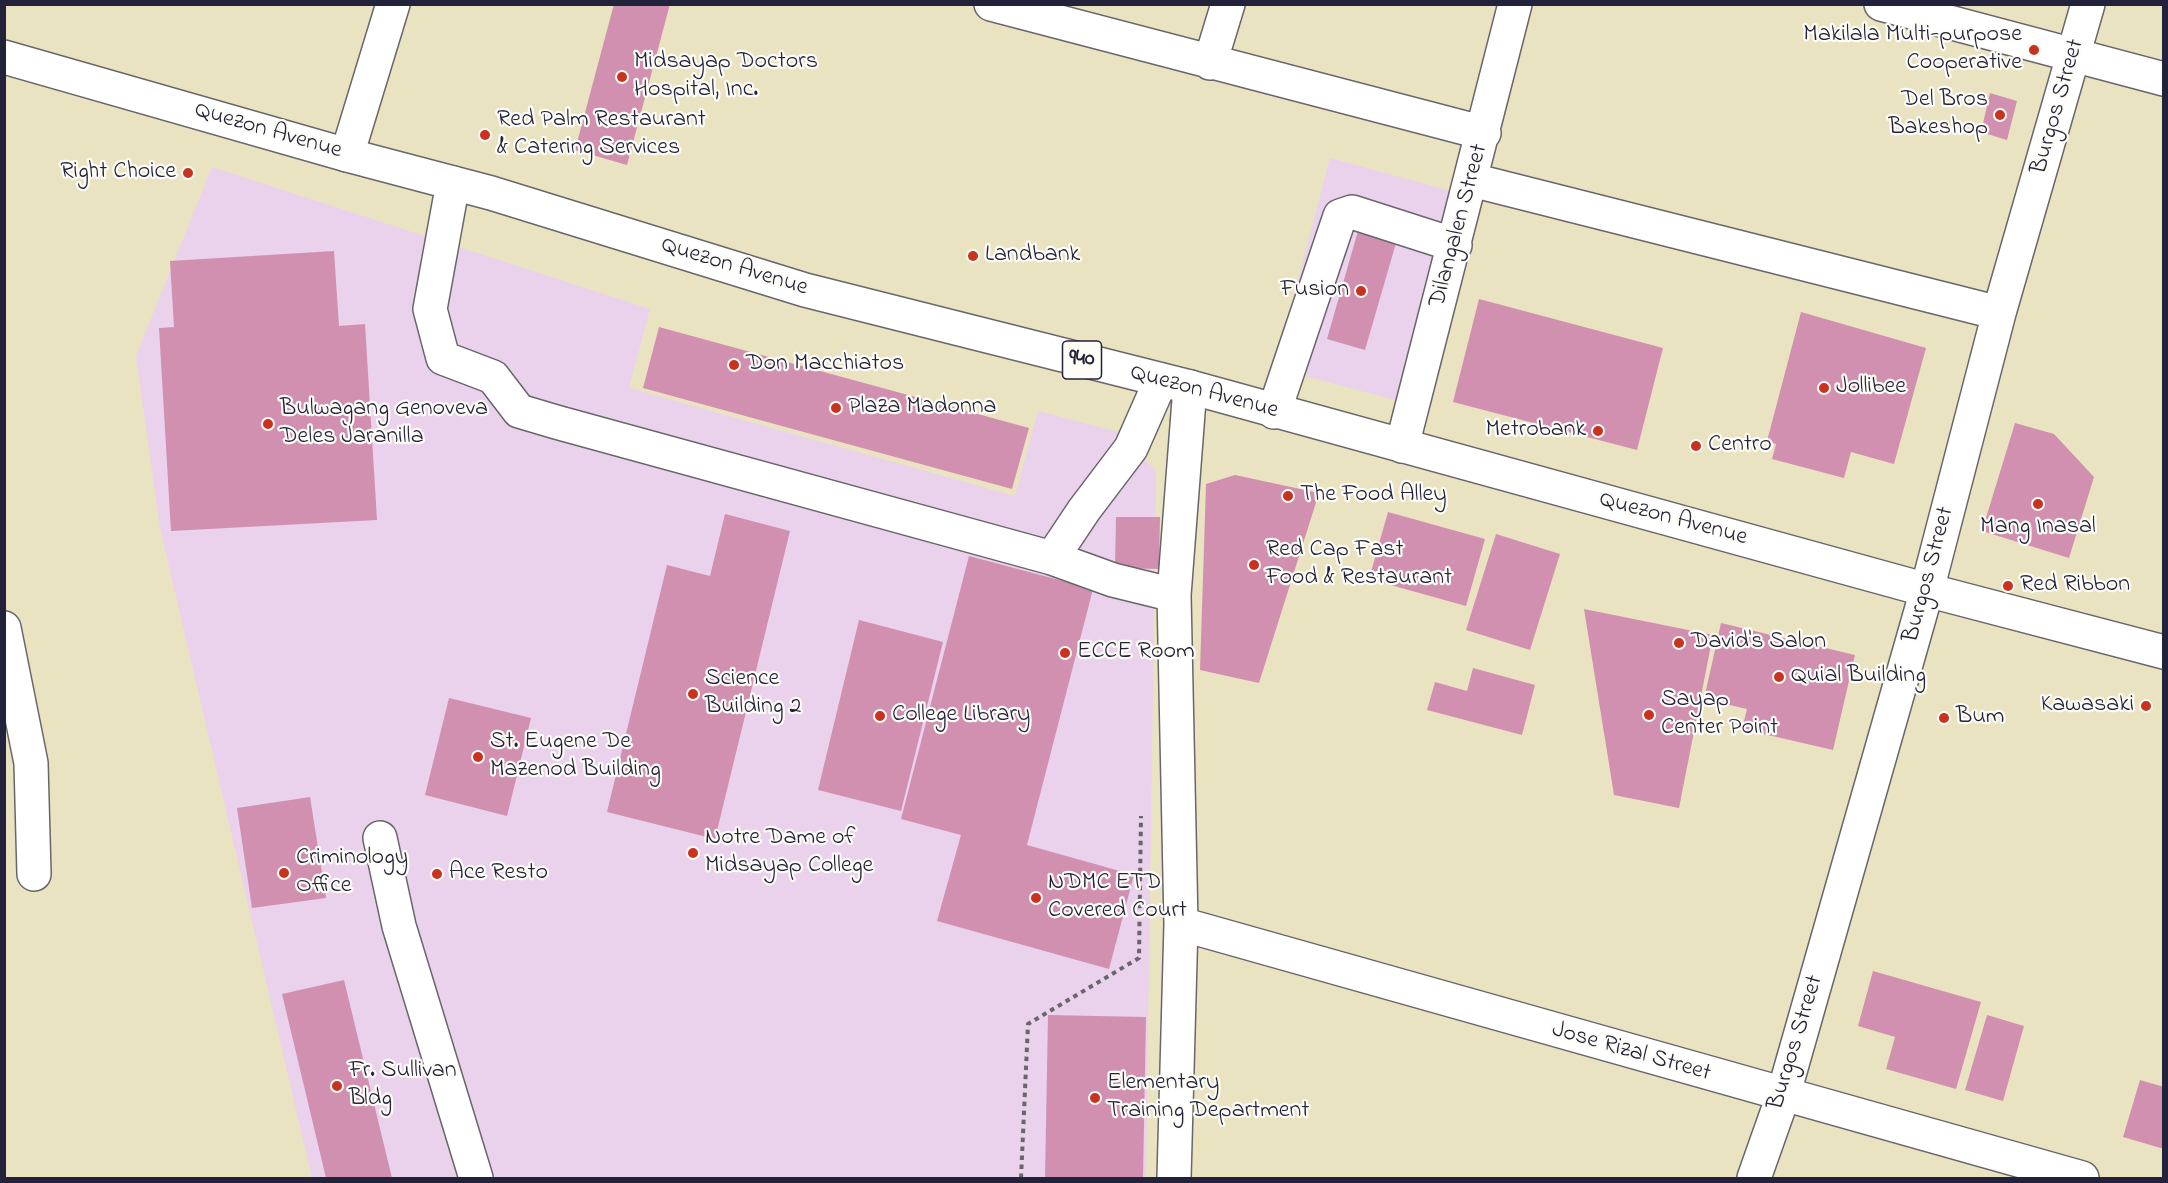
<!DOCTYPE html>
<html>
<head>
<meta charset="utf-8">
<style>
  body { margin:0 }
  #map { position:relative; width:2168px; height:1183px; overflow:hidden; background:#eae3c1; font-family:"Indie Flower",sans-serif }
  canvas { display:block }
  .frame { position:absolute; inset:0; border:6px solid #22223b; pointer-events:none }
</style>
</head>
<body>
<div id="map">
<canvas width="2168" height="1183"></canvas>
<div class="frame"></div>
</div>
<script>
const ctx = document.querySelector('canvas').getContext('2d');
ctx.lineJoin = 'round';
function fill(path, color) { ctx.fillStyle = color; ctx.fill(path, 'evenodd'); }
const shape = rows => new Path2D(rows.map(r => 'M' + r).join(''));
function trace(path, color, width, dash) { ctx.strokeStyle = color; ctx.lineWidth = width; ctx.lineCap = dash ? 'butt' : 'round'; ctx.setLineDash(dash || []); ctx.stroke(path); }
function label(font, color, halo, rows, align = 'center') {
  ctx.font = font + ' "Indie Flower",sans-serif'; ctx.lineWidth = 4.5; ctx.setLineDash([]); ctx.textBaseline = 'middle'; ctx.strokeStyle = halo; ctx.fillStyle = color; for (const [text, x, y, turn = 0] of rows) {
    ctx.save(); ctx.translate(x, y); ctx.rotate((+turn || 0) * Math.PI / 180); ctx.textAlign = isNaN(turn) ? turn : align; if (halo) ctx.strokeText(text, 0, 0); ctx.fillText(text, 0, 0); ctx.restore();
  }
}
fill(shape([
  [1330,158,1458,193,1403,402,1275,368],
  [212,167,650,309,629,388,1015,496,1038,411,1118,432,1156,471,1146,1178,312,1178,160,528,136,356]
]), '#ead1ec');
fill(shape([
  [614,4,670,4,627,165,575,150],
  [1990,93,2017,101,2007,140,1981,132],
  [1358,231,1396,243,1365,350,1327,339],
  [334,251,339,326,365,324,377,520,171,531,159,328,174,327,170,261],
  [1479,299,1663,348,1637,450,1453,402],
  [1801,312,1926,348,1894,464,1851,452,1844,478,1772,459,1776,444,1767,441],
  [659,327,1029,428,1012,489,643,388],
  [2015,423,2054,434,2094,477,2069,558,1982,531],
  [1235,475,1319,493,1259,683,1200,670,1206,484],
  [1388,512,1485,539,1466,606,1369,579],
  [725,514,790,531,715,839,607,812,667,565,710,576],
  [1116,517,1160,517,1159,569,1115,568],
  [1496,534,1560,554,1530,650,1466,630],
  [969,556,1093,589,1027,845,1134,875,1109,969,937,921,961,835,901,819],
  [1584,609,1713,635,1679,808,1614,795],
  [859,620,943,642,901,811,818,790],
  [1721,623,1855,655,1833,750,1742,729,1747,709,1704,699],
  [1473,668,1535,685,1522,735,1427,710,1435,682,1467,691],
  [449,698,531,718,507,816,425,795],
  [310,797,326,898,252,908,237,808],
  [1873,971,1981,1002,1956,1089,1886,1069,1895,1037,1858,1026],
  [344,980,392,1178,326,1178,282,994],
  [1048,1015,1146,1017,1143,1178,1045,1178],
  [1987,1015,2024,1026,2003,1101,1965,1090],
  [2140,1080,2164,1087,2164,1149,2123,1137]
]), '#d190af');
const minor = shape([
  [991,4,1484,133],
  [1881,4,2164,79],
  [1210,63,1228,4],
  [347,155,393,4],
  [1472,180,1999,313],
  [453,183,430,309,443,358,493,377,519,411,556,422,1052,558,1113,580,1174,595],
  [1274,412,1340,216,1352,212,1455,245],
  [1402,446,1515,4],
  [1052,558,1084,510,1131,448,1161,380],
  [4,628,31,763,34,874],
  [380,838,399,926,476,1178],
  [1181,924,2082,1178],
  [1174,1178,1181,924,1174,595,1190,387],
  [1754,1178,1783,1096,1927,590,1999,313,2088,4]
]);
const major = shape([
  [4,57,347,155,491,193,805,290,1190,387,1927,590,2164,652]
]);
trace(minor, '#68666a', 36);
trace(major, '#68666a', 36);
trace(shape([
  [1021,1178,1028,1024,1139,958,1141,816]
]), '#68666a', 4, [4.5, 4.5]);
trace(minor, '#fff', 33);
trace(major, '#fff', 33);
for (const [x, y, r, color] of [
  [2034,50,6,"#c8321e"],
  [622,77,6,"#c8321e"],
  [2000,115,6,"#c8321e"],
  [485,135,6,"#c8321e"],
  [188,173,6,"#c8321e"],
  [973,256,6,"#c8321e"],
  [1361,291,6,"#c8321e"],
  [734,365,6,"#c8321e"],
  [1824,388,6,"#c8321e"],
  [836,408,6,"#c8321e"],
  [268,424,6,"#c8321e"],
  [1598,431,6,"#c8321e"],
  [1696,446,6,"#c8321e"],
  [1288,496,6,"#c8321e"],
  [2038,504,6,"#c8321e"],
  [1254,565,6,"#c8321e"],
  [2008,586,6,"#c8321e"],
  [1679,643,6,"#c8321e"],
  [1065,653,6,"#c8321e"],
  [1779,677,6,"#c8321e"],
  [693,694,6,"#c8321e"],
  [2146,706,6,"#c8321e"],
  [1649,715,6,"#c8321e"],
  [880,716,6,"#c8321e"],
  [1944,718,6,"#c8321e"],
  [478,757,6,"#c8321e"],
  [693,853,6,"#c8321e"],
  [284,873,6,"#c8321e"],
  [437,874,6,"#c8321e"],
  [1036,898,6,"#c8321e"],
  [337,1086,6,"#c8321e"],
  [1095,1098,6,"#c8321e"]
]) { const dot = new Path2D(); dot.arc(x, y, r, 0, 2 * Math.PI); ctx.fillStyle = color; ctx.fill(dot); trace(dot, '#fdfcf7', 2); }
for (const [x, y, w] of [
  [1082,360,39]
]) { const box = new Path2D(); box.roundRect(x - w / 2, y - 19, w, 38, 4.5); ctx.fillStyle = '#fdfcf7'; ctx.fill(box); trace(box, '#22223b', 1.5); }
label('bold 22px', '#22223b', null, [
  ["940",1082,360]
]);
label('24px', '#22223b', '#fdfcf7', [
  ["Makilala Multi-purpose",2022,36,"right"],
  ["Cooperative",2022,64,"right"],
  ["Midsayap Doctors",634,63],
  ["Hospital, Inc.",634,91],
  ["Del Bros",1988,101,"right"],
  ["Bakeshop",1988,129,"right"],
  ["Red Palm Restaurant",497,121],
  ["& Catering Services",497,149],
  ["Right Choice",176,173,"right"],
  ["Landbank",985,256],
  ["Fusion",1349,291,"right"],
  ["Don Macchiatos",746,365],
  ["Jollibee",1836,388],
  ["Plaza Madonna",848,408],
  ["Bulwagang Genoveva",280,410],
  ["Deles Jaranilla",280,438],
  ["Metrobank",1586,431,"right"],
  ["Centro",1708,446],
  ["The Food Alley",1300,496],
  ["Mang Inasal",2038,528,"center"],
  ["Red Cap Fast",1266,551],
  ["Food & Restaurant",1266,579],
  ["Red Ribbon",2020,586],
  ["David's Salon",1691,643],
  ["ECCE Room",1077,653],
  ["Quial Building",1791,677],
  ["Science",705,680],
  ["Building 2",705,708],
  ["Sayap",1661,701],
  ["Center Point",1661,729],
  ["Kawasaki",2134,706,"right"],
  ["College Library",892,716],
  ["Bum",1956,718],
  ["St. Eugene De",490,743],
  ["Mazenod Building",490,771],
  ["Notre Dame of",705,839],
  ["Midsayap College",705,867],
  ["Criminology",296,859],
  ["Office",296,887],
  ["Ace Resto",449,874],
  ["NDMC ETD",1048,884],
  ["Covered Court",1048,912],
  ["Fr. Sullivan",349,1072],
  ["Bldg",349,1100],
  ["Elementary",1107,1084],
  ["Training Department",1107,1112]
], 'left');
label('24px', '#22223b', '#fdfcf7', [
  ["Burgos Street",2059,107,-74],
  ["Quezon Avenue",268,132,16],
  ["Dilangalen Street",1460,226,-75],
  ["Quezon Avenue",734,268,17],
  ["Quezon Avenue",1204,393,15],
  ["Quezon Avenue",1673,520,15],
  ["Burgos Street",1930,575,-75],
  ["Burgos Street",1797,1043,-73],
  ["Jose Rizal Street",1631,1053,16]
]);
</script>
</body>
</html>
